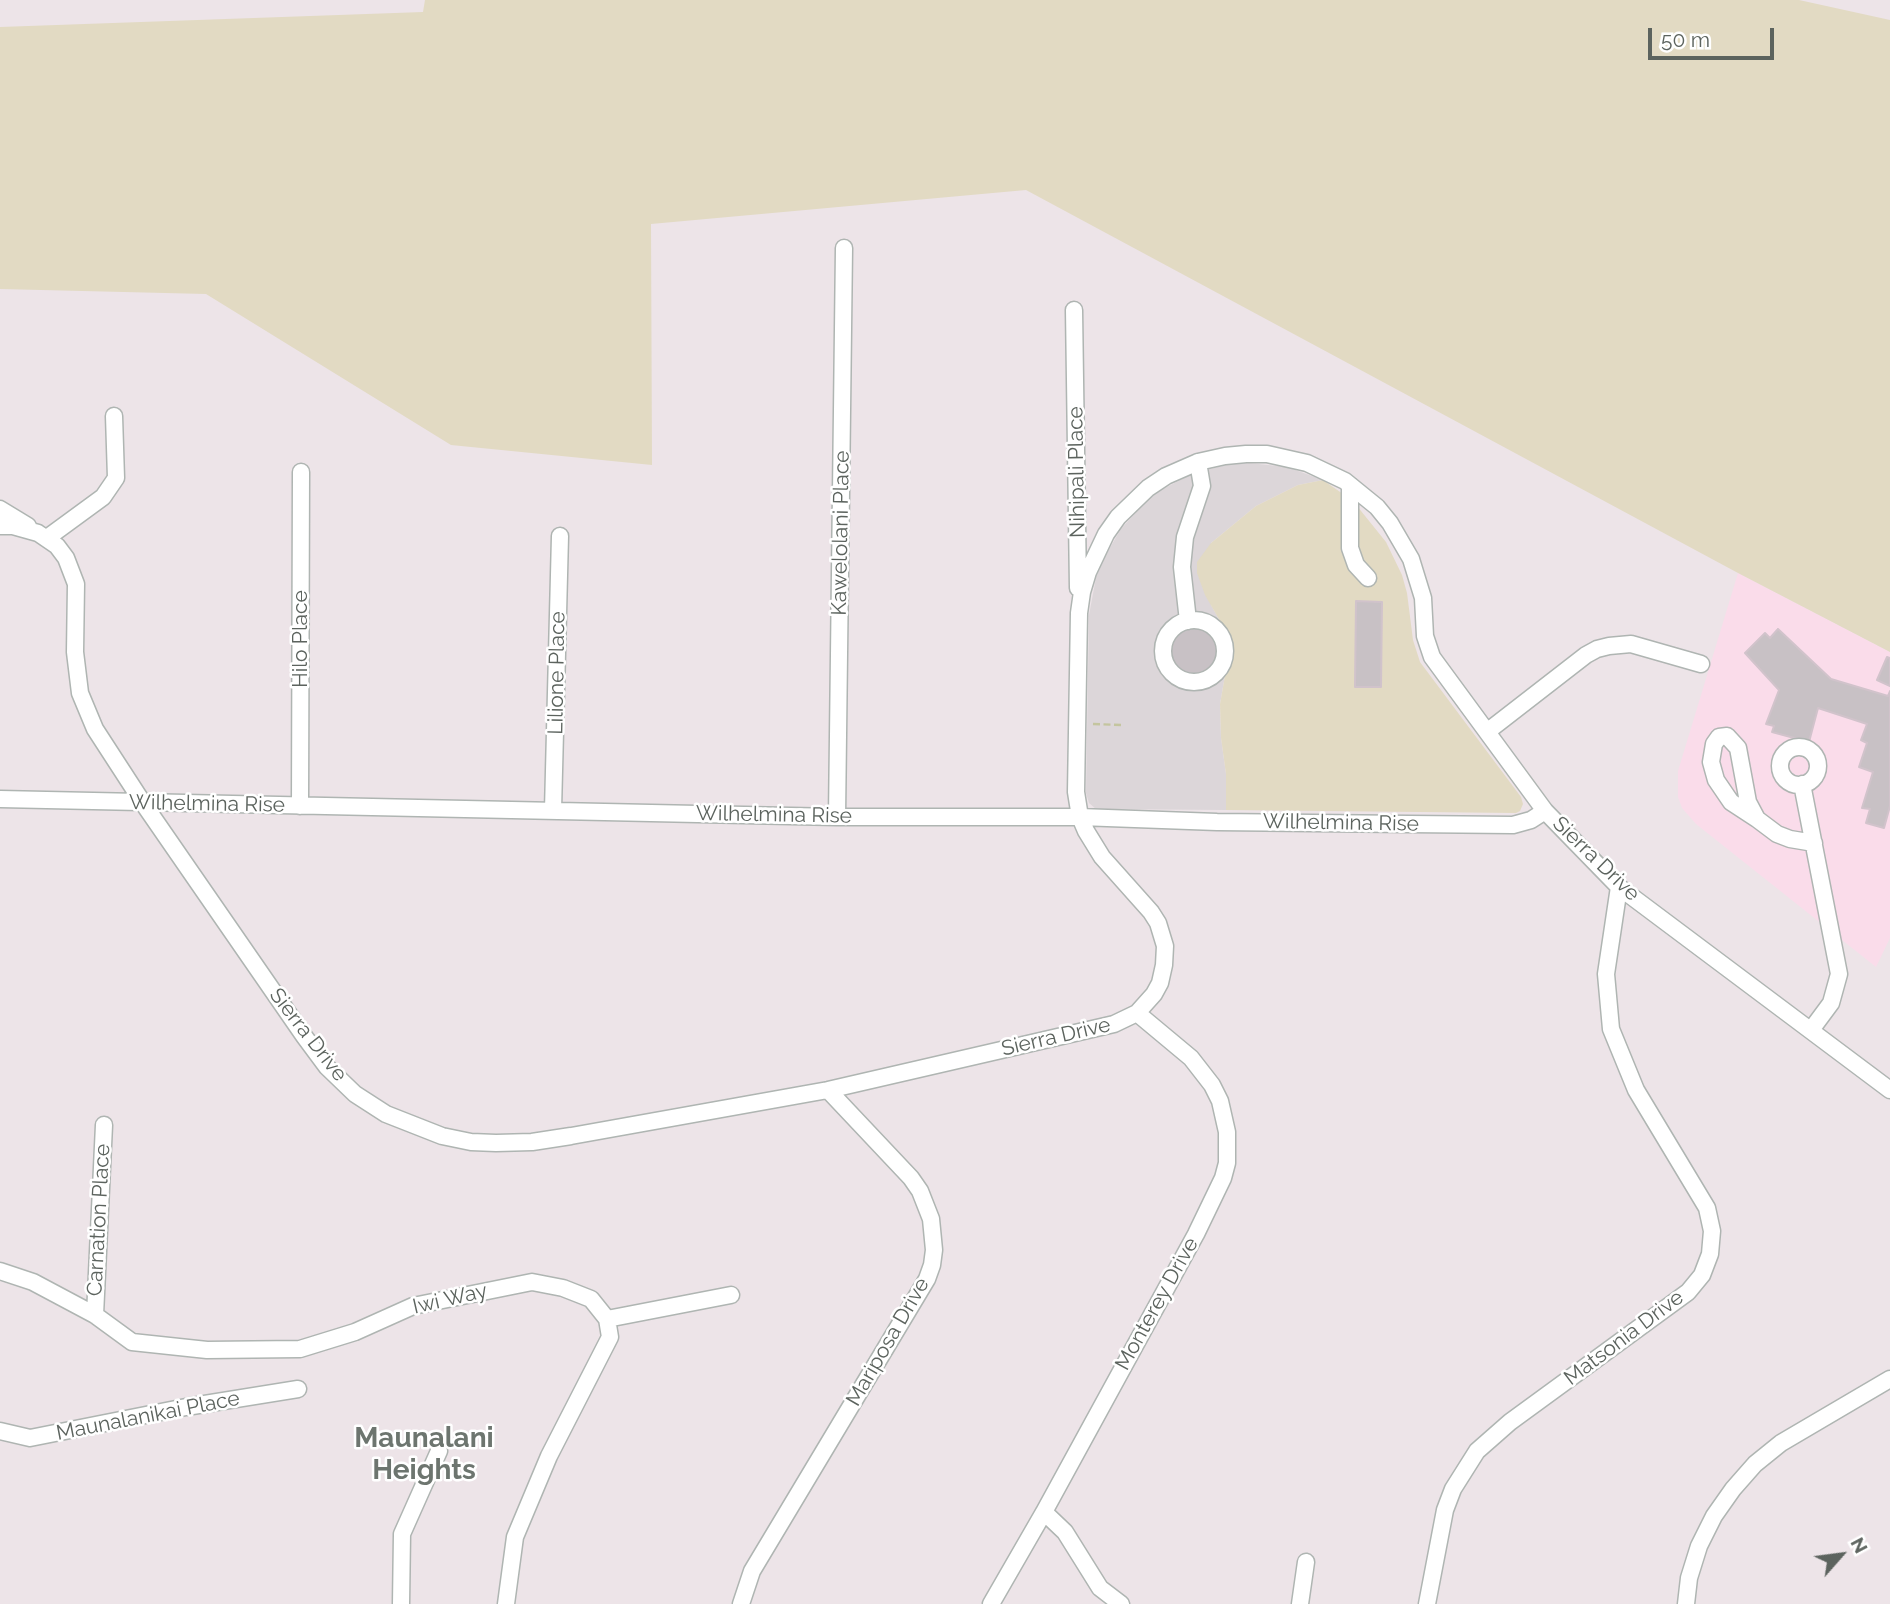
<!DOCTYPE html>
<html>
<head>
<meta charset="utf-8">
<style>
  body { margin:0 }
  #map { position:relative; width:1890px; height:1604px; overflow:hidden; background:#ede4e8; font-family:Raleway,sans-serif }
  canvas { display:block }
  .north { position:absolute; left:1806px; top:1520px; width:70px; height:70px; -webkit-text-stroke:5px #fff; paint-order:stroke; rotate:62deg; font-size:19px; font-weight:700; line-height:28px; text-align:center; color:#5c635e }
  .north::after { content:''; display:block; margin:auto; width:24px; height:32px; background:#5c635e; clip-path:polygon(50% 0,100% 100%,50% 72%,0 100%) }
  .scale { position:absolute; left:1648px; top:28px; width:126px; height:32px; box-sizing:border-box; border:4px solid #5c635e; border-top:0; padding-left:9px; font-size:21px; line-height:24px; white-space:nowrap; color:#5c635e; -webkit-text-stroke:5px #fff; paint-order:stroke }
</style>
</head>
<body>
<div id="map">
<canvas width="1890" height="1604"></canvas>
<div class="north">N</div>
<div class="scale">50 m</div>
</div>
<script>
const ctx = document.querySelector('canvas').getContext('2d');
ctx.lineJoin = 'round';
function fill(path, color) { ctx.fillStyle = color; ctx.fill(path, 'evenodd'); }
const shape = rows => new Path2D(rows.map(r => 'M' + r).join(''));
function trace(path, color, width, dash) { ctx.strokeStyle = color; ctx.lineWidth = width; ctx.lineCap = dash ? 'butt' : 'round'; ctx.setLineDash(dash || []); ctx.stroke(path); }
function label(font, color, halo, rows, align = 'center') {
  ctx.font = font + ' Raleway,sans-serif'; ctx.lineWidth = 5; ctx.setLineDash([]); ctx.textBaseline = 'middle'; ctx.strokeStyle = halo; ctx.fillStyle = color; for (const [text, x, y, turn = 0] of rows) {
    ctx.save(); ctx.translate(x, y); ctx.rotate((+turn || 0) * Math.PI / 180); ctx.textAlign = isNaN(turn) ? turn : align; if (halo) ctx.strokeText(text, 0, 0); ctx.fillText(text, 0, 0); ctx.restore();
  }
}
fill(shape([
  [1738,573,1890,652,1890,938,1876,967,1696,824,1682,808,1678,797,1678,771]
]), '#fadcea');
fill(shape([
  [1249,463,1287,467,1323,480,1298,485,1256,506,1211,543,1211,605,1228,635,1230,647,1220,704,1221,738,1226,774,1226,810,1096,809,1089,803,1086,793,1089,615,1096,578,1102,561,1121,529,1146,501,1161,490,1194,473,1230,464]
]), '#dcd6d9');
fill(shape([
  [425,0,1799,0,1890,20,1890,652,1738,573,1026,190,651,224,652,465,451,445,206,294,0,289,0,27,423,12],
  [1323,480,1353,501,1386,542,1402,575,1407,593,1413,640,1420,662,1521,797,1523,804,1520,811,1516,813,1226,810,1226,774,1221,738,1220,704,1230,647,1228,635,1205,595,1197,573,1197,562,1211,543,1256,506,1298,485]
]), '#e2dac3');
const building = shape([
  [1356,601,1382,602,1381,687,1355,687,1356,601],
  '1167 651a27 27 0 1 1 54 0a27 27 0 1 1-54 0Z',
  [1778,629,1831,679,1888,696,1890,691,1890,806,1884,828,1866,823,1870,809,1862,808,1873,772,1859,767,1867,743,1861,740,1867,724,1818,708,1809,742,1772,732,1774,726,1766,724,1779,690,1745,653,1765,633,1770,638,1778,629],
  [1887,657,1890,658,1890,686,1877,680,1887,657]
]);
fill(building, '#c8c1c5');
trace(building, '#d1c3cb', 2);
const minor = shape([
  [1074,310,1078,588],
  [1350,485,1350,548,1356,565,1368,578],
  [0,509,28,526],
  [0,526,13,526,38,533,57,546,66,558,76,584,75,652,80,693,95,729,143,803,304,1036,327,1067,355,1094,386,1114,442,1136,471,1142,496,1143,532,1142,571,1136,828,1090,1114,1024,1137,1013,1154,994,1160,983,1164,965,1165,946,1158,923,1151,912,1102,857,1086,831,1080,817,1076,792,1079,613,1082,592,1088,572,1106,534,1118,517,1148,488,1166,476,1198,462,1225,456,1246,454,1267,454,1307,463,1345,481,1377,507,1390,523,1411,559,1423,598,1425,636,1432,657,1545,811,1619,887,1890,1090],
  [47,538,103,497,116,478,114,416],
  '1163 651a31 31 0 1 1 62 0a31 31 0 1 1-62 0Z',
  [1188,621,1182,567,1185,537,1202,486,1198,462],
  [1488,731,1586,655,1597,649,1609,646,1631,644,1701,664],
  '1780 766a19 19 0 1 1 38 0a19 19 0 1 1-38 0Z',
  [1802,784,1839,974,1831,1003,1811,1030],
  [0,799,837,817,1080,817,1217,822,1409,824,1513,825,1531,820,1545,811],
  [300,806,301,472],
  [553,810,560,536],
  [837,817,844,248],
  [1757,819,1731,802,1716,780,1711,762,1714,744,1719,737,1727,736,1738,748,1748,802,1757,819,1777,834,1790,839,1814,843],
  [0,1271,33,1282,95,1315,132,1342,207,1350,300,1349,355,1332,413,1306,532,1282,563,1288,591,1299,607,1319,610,1337,549,1456,515,1537,506,1604],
  [95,1315,104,1125],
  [607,1319,731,1295],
  [0,1431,30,1438,186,1407,298,1389],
  [1044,1512,1065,1532,1100,1588,1121,1604],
  [401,1604,402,1534,439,1451],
  [741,1604,752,1571,927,1279,932,1265,934,1250,931,1219,920,1191,911,1178,828,1090],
  [991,1604,1044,1512,1196,1234,1223,1178,1227,1163,1227,1132,1220,1101,1212,1085,1191,1058,1137,1013],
  [1300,1604,1306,1562],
  [1427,1604,1445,1510,1453,1489,1477,1451,1510,1422,1688,1292,1702,1275,1710,1254,1712,1231,1707,1208,1636,1090,1611,1029,1606,974,1619,887],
  [1686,1604,1689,1578,1699,1546,1714,1516,1733,1489,1755,1464,1781,1443,1890,1379]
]);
trace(minor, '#afb5b2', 19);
trace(shape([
  [1093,724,1121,725]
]), '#c4c59f', 2.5, [7, 3.5]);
trace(minor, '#fff', 16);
label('21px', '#5c635e', '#fff', [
  ["Nihipali Place",1077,472,-91],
  ["Kawelolani Place",841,533,-89],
  ["Hilo Place",301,639,-90],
  ["Lilione Place",557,673,-89],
  ["Wilhelmina Rise",207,804,1],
  ["Wilhelmina Rise",774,815,1],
  ["Wilhelmina Rise",1341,823,1],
  ["Sierra Drive",1596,859,44],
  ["Sierra Drive",308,1035,52],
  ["Sierra Drive",1056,1037,-13],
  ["Carnation Place",99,1220,-87],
  ["Iwi Way",450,1299,-13],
  ["Monterey Drive",1157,1304,-61],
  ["Matsonia Drive",1624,1338,-37],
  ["Mariposa Drive",888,1342,-60],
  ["Maunalanikai Place",148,1416,-11]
]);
label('bold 28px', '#6d756f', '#fff', [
  ["Maunalani",424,1439],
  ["Heights",424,1471]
]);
</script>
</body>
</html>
